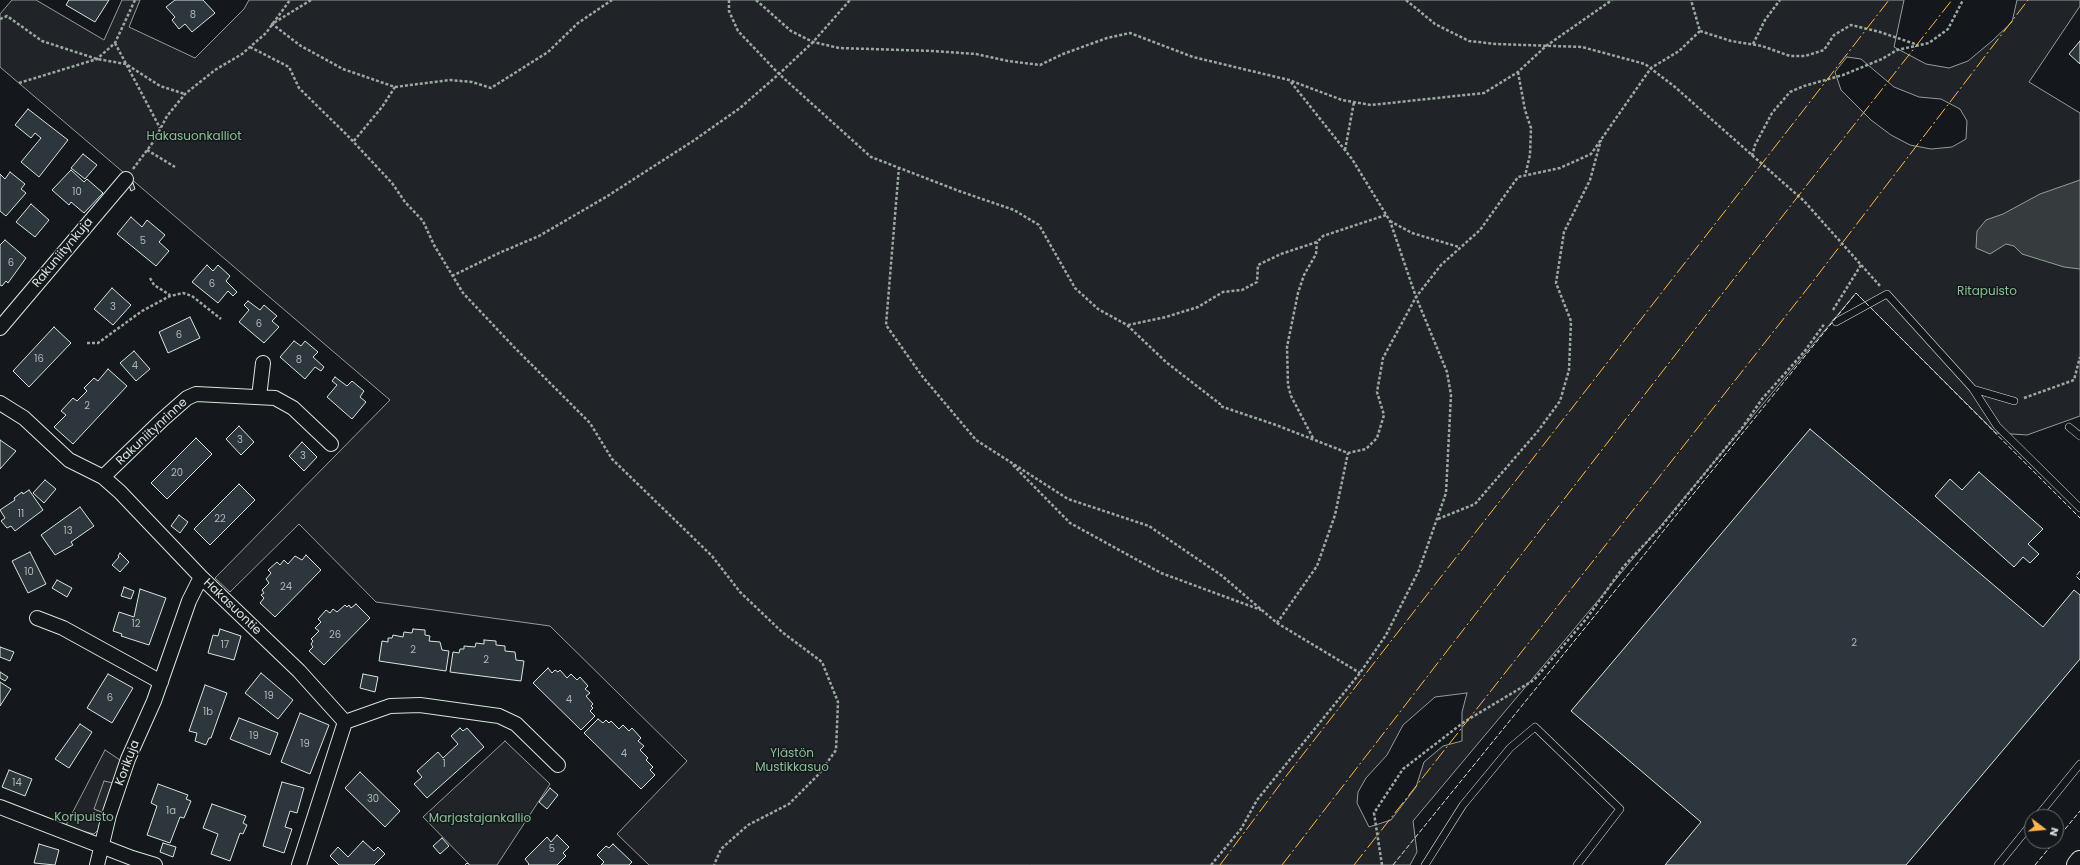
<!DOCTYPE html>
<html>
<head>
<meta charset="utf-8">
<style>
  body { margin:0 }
  #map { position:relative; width:2080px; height:865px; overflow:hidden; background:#14181c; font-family:Poppins,sans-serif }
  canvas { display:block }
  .north { position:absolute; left:2024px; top:809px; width:40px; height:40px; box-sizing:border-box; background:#14181c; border:1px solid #626a69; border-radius:50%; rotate:106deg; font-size:11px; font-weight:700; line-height:16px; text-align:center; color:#d8e6dc }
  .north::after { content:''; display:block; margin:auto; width:14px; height:18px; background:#ffb74d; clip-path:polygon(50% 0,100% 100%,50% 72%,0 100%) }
</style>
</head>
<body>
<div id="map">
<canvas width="2080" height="865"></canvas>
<div class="north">N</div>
</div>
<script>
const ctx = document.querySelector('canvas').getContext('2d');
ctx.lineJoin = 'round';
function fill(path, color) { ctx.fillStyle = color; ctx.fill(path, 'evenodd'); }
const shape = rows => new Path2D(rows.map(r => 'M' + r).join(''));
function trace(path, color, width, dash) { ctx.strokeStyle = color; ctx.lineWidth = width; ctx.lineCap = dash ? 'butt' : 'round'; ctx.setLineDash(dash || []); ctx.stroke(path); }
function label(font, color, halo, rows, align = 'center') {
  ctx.font = font + ' Poppins,sans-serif'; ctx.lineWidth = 3; ctx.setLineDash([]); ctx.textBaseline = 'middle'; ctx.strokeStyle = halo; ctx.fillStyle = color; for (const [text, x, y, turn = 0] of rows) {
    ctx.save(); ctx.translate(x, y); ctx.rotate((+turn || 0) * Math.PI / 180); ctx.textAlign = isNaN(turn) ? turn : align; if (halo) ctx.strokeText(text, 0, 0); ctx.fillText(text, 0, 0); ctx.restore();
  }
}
const green = shape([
  [12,0,36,0,104,40,122,0,140,0,129,27,195,58,244,9,249,0,1904,0,1894,47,1926,64,1949,68,1968,61,1992,41,2012,22,2017,0,2080,0,2080,6,2029,82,2080,113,2080,416,2027,435,1996,433,1856,293,1413,821,1417,852,1410,865,649,865,617,834,687,761,550,626,376,602,299,524,230,592,215,578,390,400,0,67,0,14,12,0],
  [1847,57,1861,59,1894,87,1919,97,1941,99,1960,109,1967,121,1966,139,1952,147,1931,149,1910,145,1891,135,1871,120,1841,90,1835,72,1847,57],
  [1467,693,1462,712,1462,741,1443,746,1424,762,1416,787,1391,820,1369,827,1357,803,1358,792,1366,778,1387,755,1403,725,1435,697,1467,693],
  [505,741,550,784,497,865,470,865,423,817,505,741],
  [105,750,120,760,114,781,94,809,103,812,100,828,94,834,65,827,105,750]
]);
fill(green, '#202428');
trace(green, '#939e99', 1);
const parking = shape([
  [104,781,113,783,109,815,94,809,104,781]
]);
fill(parking, '#24282b');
trace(parking, '#939e99', 1);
const water = shape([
  [2080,180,2080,269,2064,267,2022,254,2014,246,2006,244,1990,254,1976,248,1977,231,1986,220,2003,214,2040,194,2080,180]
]);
fill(water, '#363b3e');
trace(water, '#939e99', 1);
const building = shape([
  [69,0,109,0,95,22,66,5,69,0],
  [175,0,203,0,215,13,192,32,185,24,179,29,172,20,175,17,166,7,175,0],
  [2080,41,2080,64,2069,54,2080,41],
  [28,109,68,140,39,177,21,162,41,138,35,133,31,138,15,125,28,109],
  [83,154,97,165,85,179,71,168,83,154],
  [71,170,84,182,87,179,103,193,84,213,71,202,69,205,52,190,71,170],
  [10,172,25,184,21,189,26,193,6,216,0,211,0,174,5,179,10,172],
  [133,183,135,189,131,191,129,185,133,183],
  [31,204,49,220,35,237,16,222,31,204],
  [131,217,142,227,147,220,165,235,159,242,169,251,156,266,117,234,131,217],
  [5,240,26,258,8,283,6,281,2,286,0,285,0,245,5,240],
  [207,265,213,271,218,265,230,276,226,281,237,292,233,296,228,291,218,303,192,282,207,265],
  [112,288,131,305,113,325,94,309,112,288],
  [248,301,260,310,264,305,277,316,272,321,279,327,264,343,239,322,249,310,244,305,248,301],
  [190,317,200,338,168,353,159,332,190,317],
  [54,327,71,343,29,387,13,371,54,327],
  [294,341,301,346,305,341,318,352,313,357,324,367,321,371,315,367,305,379,280,357,294,341],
  [134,351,150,369,136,381,120,363,134,351],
  [108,369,127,386,73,444,54,427,66,415,61,411,73,398,77,401,87,391,84,388,94,378,98,381,108,369],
  [335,377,347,386,352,381,364,391,360,397,366,402,352,419,327,397,337,385,332,381,335,377],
  [239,426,254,442,241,455,226,439,239,426],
  [1810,429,2043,627,2074,590,2080,595,2080,659,1906,865,1665,865,1701,822,1571,711,1810,429],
  [196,438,212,454,167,499,151,483,196,438],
  [0,440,16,451,0,469,0,440],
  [302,442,317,457,304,471,289,456,302,442],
  [1979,472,2043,529,2028,544,2039,554,2030,563,2023,557,2014,567,1935,496,1950,479,1962,490,1979,472],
  [45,480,56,489,44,503,33,493,45,480],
  [239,484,255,500,210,545,194,529,239,484],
  [29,490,43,510,15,531,11,526,7,528,1,521,5,518,0,510,15,500,14,498,22,492,23,494,29,490],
  [80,507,94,526,71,542,73,545,55,555,41,535,80,507],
  [179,515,188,522,180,533,171,526,179,515],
  [30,552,46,584,28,593,12,561,30,552],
  [120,553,129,562,120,572,112,565,119,557,118,556,120,553],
  [306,555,321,570,275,617,260,603,264,598,261,595,264,593,262,590,269,583,266,579,271,573,268,570,277,562,280,565,284,560,288,564,295,556,302,560,306,555],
  [57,580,72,588,67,597,52,588,57,580],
  [124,587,134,591,131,599,121,596,124,587],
  [140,589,166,598,149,645,121,636,122,634,113,631,119,612,134,617,140,589],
  [356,604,370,618,324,665,309,651,313,647,311,644,313,641,311,639,319,631,315,628,321,622,318,619,326,610,330,613,333,609,337,612,345,605,347,607,349,605,351,608,356,604],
  [220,629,241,636,234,660,208,653,213,635,218,636,220,629],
  [413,629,425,630,425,635,430,636,429,641,440,642,442,650,449,651,446,671,379,661,382,641,388,642,388,638,392,638,393,635,403,637,404,632,412,633,413,629],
  [484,640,496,641,496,645,505,646,505,651,515,652,516,660,524,661,521,681,450,672,453,652,459,653,460,649,464,649,464,646,475,647,476,643,484,644,484,640],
  [0,647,14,652,10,661,0,657,0,647],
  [548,668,552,673,555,670,558,672,560,670,567,678,571,674,577,680,580,677,588,686,585,689,590,693,586,696,593,704,591,706,593,708,590,711,595,716,581,730,533,683,548,668],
  [0,672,8,677,5,681,0,678,0,672],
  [261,673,293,700,278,719,245,693,261,673],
  [108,674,133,688,112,723,87,708,108,674],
  [363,674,378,677,375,692,360,688,363,674],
  [0,682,11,689,0,706,0,682],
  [205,685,227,693,211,738,209,738,206,745,195,741,197,733,189,731,205,685],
  [300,713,329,725,310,774,281,762,300,713],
  [239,718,278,733,270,755,230,739,239,718],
  [598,719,603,723,606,720,609,723,611,721,619,729,623,725,629,731,632,728,641,738,638,741,644,746,640,750,648,758,646,760,653,767,650,770,655,775,641,789,584,733,598,719],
  [80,724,92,732,69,768,55,759,80,724],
  [460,728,463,731,467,728,484,747,427,798,414,784,422,777,417,771,438,752,443,758,458,744,451,736,460,728],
  [9,770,32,779,25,796,2,787,9,770],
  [360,772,400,811,385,827,345,788,360,772],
  [282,782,304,788,297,813,290,811,285,827,292,829,284,853,263,846,282,782],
  [158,784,188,795,186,799,191,801,184,818,180,817,170,843,147,835,157,806,151,803,158,784],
  [550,788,558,795,547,809,539,802,550,788],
  [212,804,246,816,243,823,247,825,243,834,240,833,230,861,211,854,218,834,203,828,212,804],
  [557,835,569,847,563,853,566,856,557,865,528,865,529,864,525,859,547,837,551,842,557,835],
  [442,838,449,846,440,854,433,846,442,838],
  [363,841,374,851,378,847,385,854,374,865,339,865,330,856,338,847,348,857,363,841],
  [163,843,176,847,173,857,160,852,163,843],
  [39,844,59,850,55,865,34,863,39,844],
  [613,844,632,862,629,865,601,865,604,862,597,855,606,846,609,848,613,844]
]);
fill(building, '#2c363c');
trace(building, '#d8e6dc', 1);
const lane = shape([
  [1836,322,1887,294,1973,389,1997,426,2080,508],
  [1973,389,2014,401],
  [2069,427,2080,436],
  [2037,817,2080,764],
  [1425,865,1463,805,1510,748,1535,727,1620,809,1577,865],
  [1998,865,2032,823]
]);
const street = shape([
  [0,328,126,179],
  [259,397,263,363],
  [0,403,24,418,69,460,103,477,120,492,201,577,299,671,345,722,299,865],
  [103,477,163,419,187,398,196,394,275,398,293,408,331,444],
  [37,618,63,628,161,682],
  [345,722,390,706,420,705,499,716,516,724,558,765],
  [0,807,132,858,155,865],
  [97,865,109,815,128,759,154,701,189,601,201,577]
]);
const secondary = shape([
  [2077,865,2080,861]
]);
trace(lane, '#d8e6dc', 8);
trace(street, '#d8e6dc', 16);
trace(secondary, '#d8e6dc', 22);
trace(shape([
  [311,0,272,24,301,46,343,69,395,87,382,107,353,142],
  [729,0,729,11,738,31,779,74,871,157,959,191,1014,210,1039,225,1075,288,1098,309,1127,325,1166,362,1220,404,1220,406,1276,425,1348,453,1366,449,1377,438,1384,415,1377,392,1383,358,1416,297,1441,265,1480,230,1518,177,1560,168,1591,154,1651,68,1679,51,1700,31,1691,0],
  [756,0,791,31,813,42,839,48,933,51,976,54,1008,61,1040,65,1063,54,1107,38,1130,33,1193,57,1289,80,1342,100,1371,105,1484,93,1518,72,1546,46,1612,0],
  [1406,0,1435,24,1469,41,1496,44,1582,47,1645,64,1675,87,1804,201,1880,286],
  [0,19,7,16,42,41,97,59,126,64,160,86,185,94],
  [1700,31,1731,41,1762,46,1790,56,1805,56,1824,50,1834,35,1851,25,1880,32,1918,45],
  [115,43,160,128],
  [1753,44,1765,20,1780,0],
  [250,47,289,67,299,88,347,135,392,183,405,202,423,221,434,245,463,293,513,346,590,423,612,459,712,556,740,592,782,632,822,662,838,702,836,750,819,774,789,804,748,825,721,849,714,865],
  [1518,72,1525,110,1531,128,1530,155,1525,176],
  [19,83,97,59,115,43,135,0],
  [395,87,450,80,472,82,491,88,548,52,578,23,612,0],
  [147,150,175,167],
  [1345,150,1354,102],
  [1752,156,1755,145,1772,113,1790,92,1804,86,1843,75,1882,59,1897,50,1929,43,1948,29,1963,0],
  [899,167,886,325,922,376,976,440,1068,499,1149,526,1221,575,1277,623,1360,673],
  [133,169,154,141,167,116,185,94,215,70,242,54,266,33,290,0],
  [1390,221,1412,233,1459,247],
  [452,276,499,253,539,236,606,197,693,141,740,108,779,74,813,42,850,0],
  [150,278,154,285,170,295],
  [1833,310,1861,265],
  [1128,325,1166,317,1198,307,1223,292,1242,290,1257,282,1258,265,1281,254,1317,242,1323,236,1386,215],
  [87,343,98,343,142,311,170,296,183,293,192,296,221,319],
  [2024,398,2074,380,2080,357],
  [1313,438,1291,396,1288,385,1287,347,1298,293,1304,275,1316,254,1317,242],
  [1013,465,1070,523,1161,573,1261,610],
  [1438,519,1475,504,1538,431,1560,401,1569,370,1571,321,1556,283,1564,232,1590,180,1601,140],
  [1277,623,1317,566,1335,515,1348,453],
  [1211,865,1241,829,1257,800,1360,673,1386,635,1419,570,1446,493,1451,395,1447,372,1416,297,1390,221,1352,159,1290,81],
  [1382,865,1374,813,1403,769,1464,722,1534,680,1587,618,1624,566,1660,528,1742,428,1762,399,1804,352,1825,323]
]), '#9da8a2', 2.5, [3, 2]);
trace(lane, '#14181c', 7);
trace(street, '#14181c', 14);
trace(secondary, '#14181c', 20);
trace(shape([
  [2080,571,2076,576,2080,580],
  [2056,840,2080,811],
  [465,865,467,863,470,865],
  [1393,865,1856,293,2080,518],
  [2035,865,2055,841]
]), '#d8e6dc', 1, [5, 2]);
trace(shape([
  [1220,865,1287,775,1889,0],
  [1282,865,1763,241,1952,0],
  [1354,865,1814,280,2028,0]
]), '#ffb74d', 1, [14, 3, 2, 3]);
label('10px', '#adbab4', null, [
  ["8",193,15],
  ["10",77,192],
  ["5",143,241],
  ["6",11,263],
  ["6",212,284],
  ["3",113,307],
  ["6",259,324],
  ["6",179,335],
  ["16",39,359],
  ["8",299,360],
  ["4",135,366],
  ["2",87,406],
  ["3",240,440],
  ["3",303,456],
  ["20",177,473],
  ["11",21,514],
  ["22",220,519],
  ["13",68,531],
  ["10",29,572],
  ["24",286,587],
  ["12",136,624],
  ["26",335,635],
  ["2",1854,643],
  ["17",225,645],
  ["2",413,650],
  ["2",486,660],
  ["19",269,696],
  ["6",110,698],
  ["4",569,700],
  ["1b",208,712],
  ["19",254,736],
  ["19",305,744],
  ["4",624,754],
  ["1",444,764],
  ["14",17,783],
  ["30",373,799],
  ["1a",171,811],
  ["5",552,849]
]);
label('12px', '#8ac095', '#14181c', [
  ["Hakasuonkalliot",194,137],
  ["Ritapuisto",1987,292],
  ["Ylästön",792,754],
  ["Mustikkasuo",792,768],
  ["Koripuisto",84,818],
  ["Marjastajankallio",480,819]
]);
label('12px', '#d8e6dc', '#14181c', [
  ["Rakuniitynkuja",63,253,-50],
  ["Rakuniitynrinne",152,432,-43],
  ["Hakasuontie",232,607,44],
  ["Korikuja",128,763,-69]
]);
</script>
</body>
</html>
